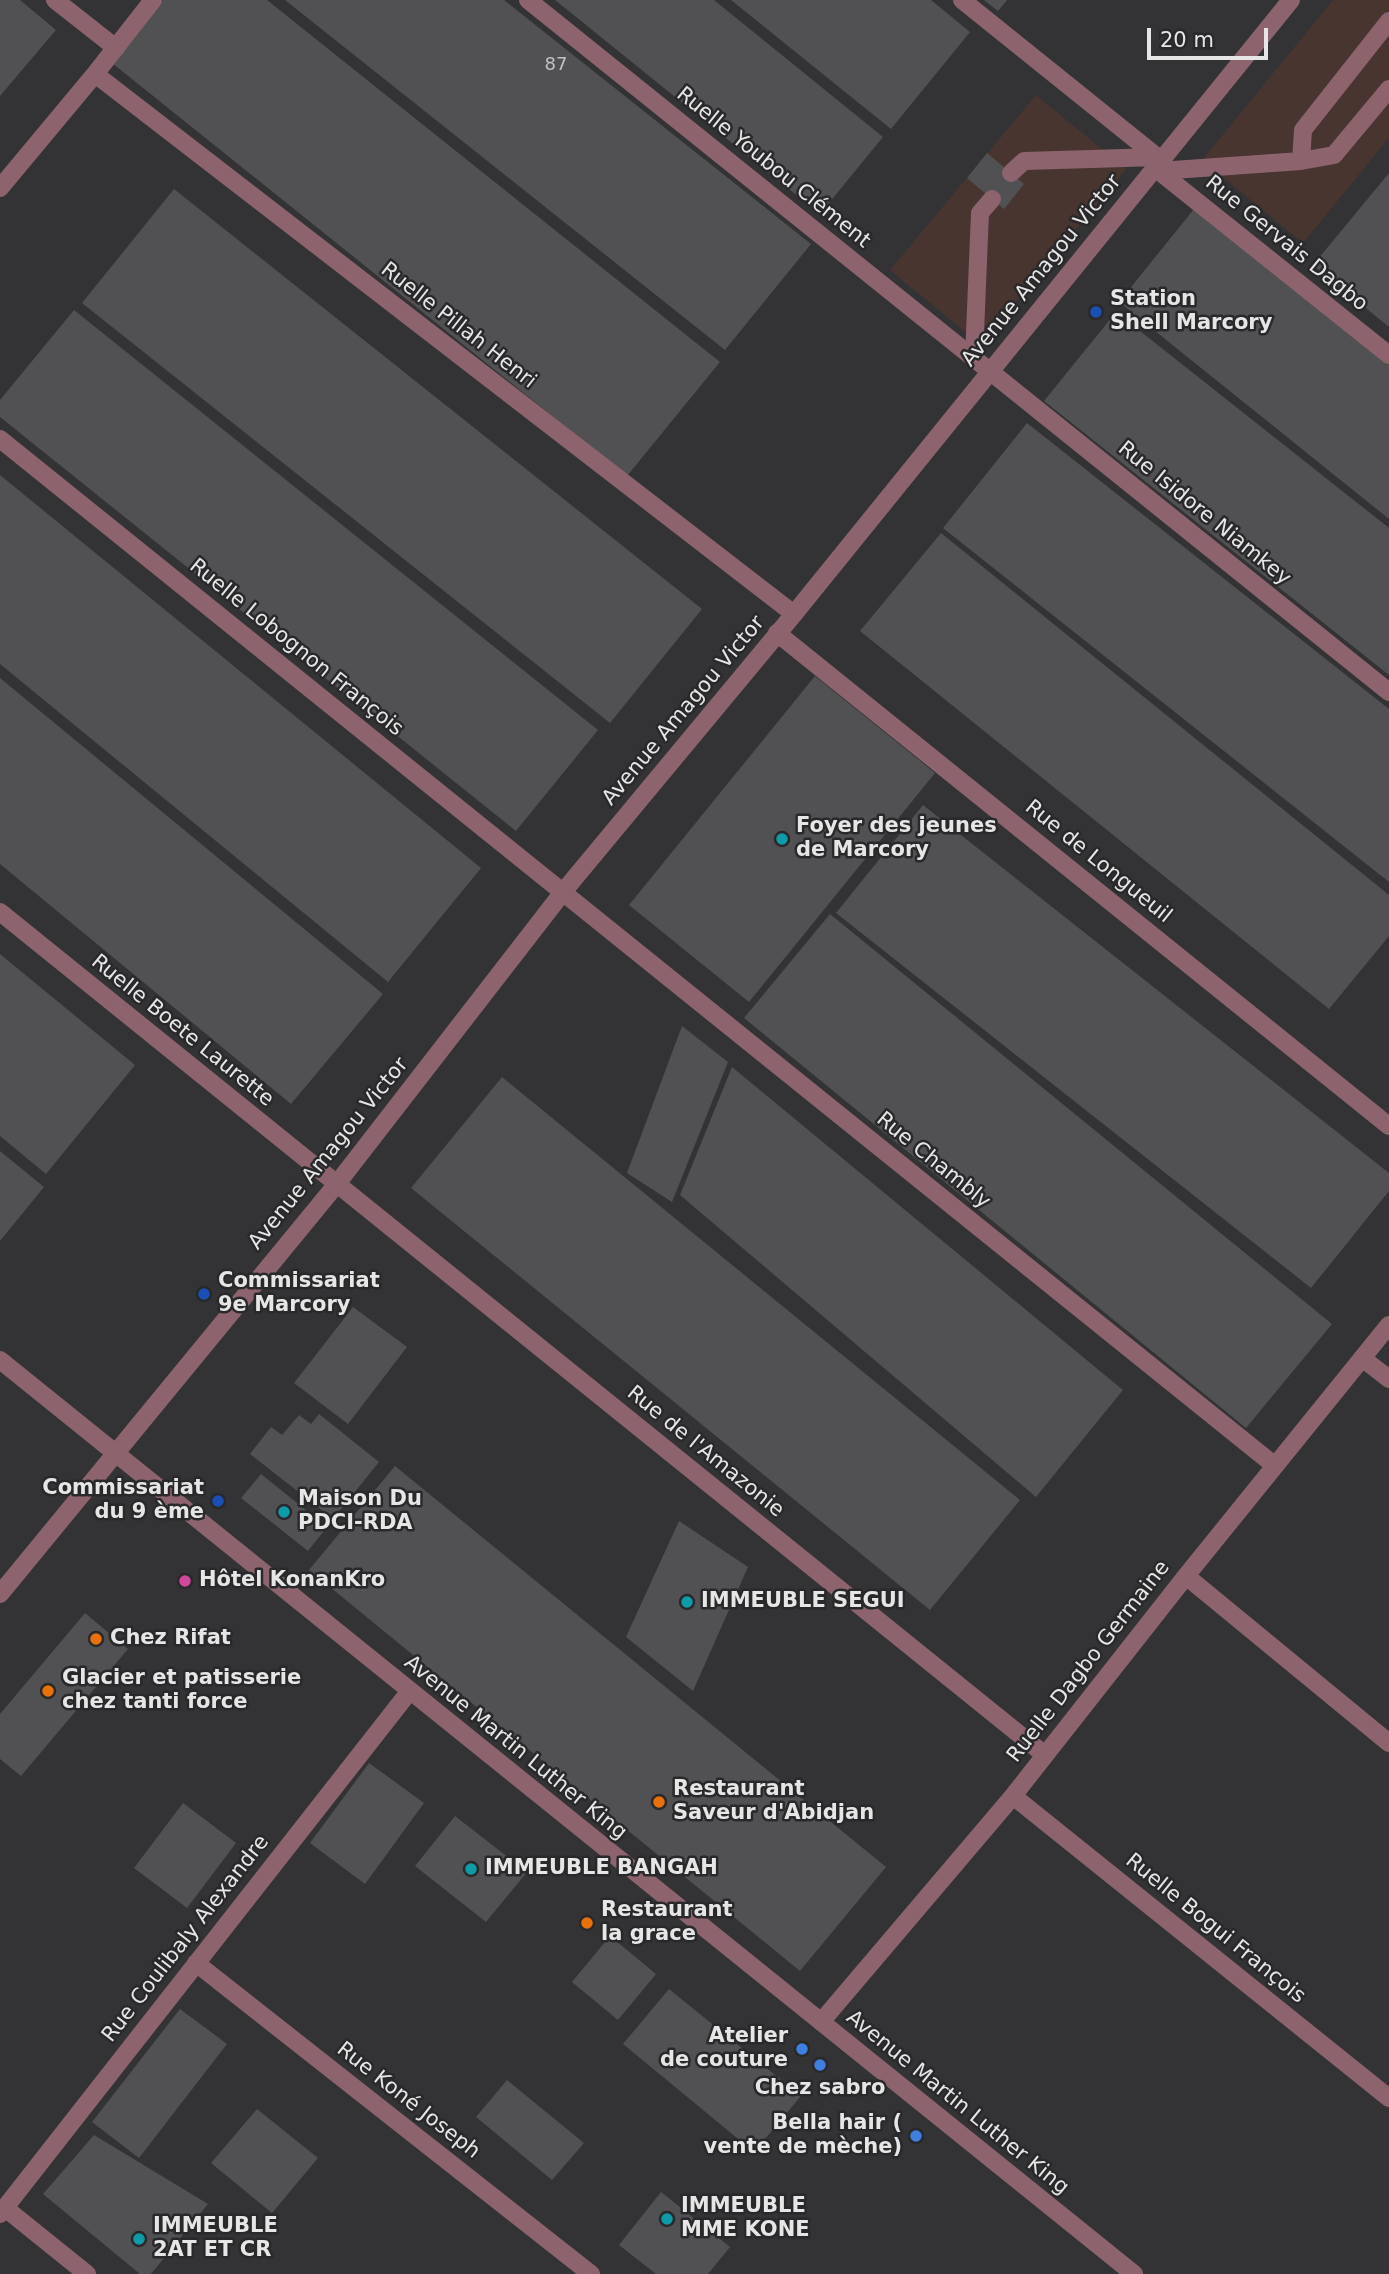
<!DOCTYPE html>
<html>
<head>
<meta charset="utf-8">
<style>
  body { margin:0 }
  #map { position:relative; width:1389px; height:2274px; overflow:hidden; background:#333335; font-family:"DejaVu Sans",sans-serif }
  canvas { display:block }
  .scale { position:absolute; left:1147px; top:28px; width:121px; height:32px; box-sizing:border-box; border:4px solid #e6e6e7; border-top:0; padding-left:9px; font-size:21px; line-height:24px; white-space:nowrap; color:#e6e6e7; -webkit-text-stroke:5px #29292b; paint-order:stroke }
</style>
</head>
<body>
<div id="map">
<canvas width="1389" height="2274"></canvas>
<div class="scale">20 m</div>
</div>
<script>
const ctx = document.querySelector('canvas').getContext('2d');
ctx.lineJoin = 'round';
function fill(path, color) { ctx.fillStyle = color; ctx.fill(path, 'evenodd'); }
const shape = rows => new Path2D(rows.map(r => 'M' + r).join(''));
function trace(path, color, width, dash) { ctx.strokeStyle = color; ctx.lineWidth = width; ctx.lineCap = dash ? 'butt' : 'round'; ctx.setLineDash(dash || []); ctx.stroke(path); }
function label(font, color, halo, rows, align = 'center') {
  ctx.font = font + ' "DejaVu Sans",sans-serif'; ctx.lineWidth = 5; ctx.setLineDash([]); ctx.textBaseline = 'middle'; ctx.strokeStyle = halo; ctx.fillStyle = color; for (const [text, x, y, turn = 0] of rows) {
    ctx.save(); ctx.translate(x, y); ctx.rotate((+turn || 0) * Math.PI / 180); ctx.textAlign = isNaN(turn) ? turn : align; if (halo) ctx.strokeText(text, 0, 0); ctx.fillText(text, 0, 0); ctx.restore();
  }
}
fill(shape([
  [1333,0,1389,0,1389,138,1303,243,1202,160],
  [1036,95,1126,169,980,344,890,270]
]), '#493530');
fill(shape([
  [0,0,20,0,56,30,0,96],
  [163,0,267,0,720,362,627,476,112,63],
  [285,0,504,0,811,244,725,350],
  [555,0,714,0,883,137,820,214],
  [731,0,931,0,970,32,891,129],
  [984,0,1007,0,998,11],
  [987,153,1024,184,1004,209,967,178],
  [1389,173,1389,327,1313,265],
  [174,189,702,609,610,723,82,303],
  [1194,209,1389,365,1389,519,1119,302],
  [74,310,598,730,516,831,0,417,0,400],
  [1116,312,1389,528,1389,675,1044,401],
  [1027,423,1389,709,1389,882,943,528],
  [0,475,481,868,388,982,0,664],
  [941,533,1389,895,1389,936,1329,1009,860,631],
  [815,676,935,773,749,1002,629,905],
  [0,678,383,994,291,1104,0,864],
  [923,805,1389,1173,1389,1191,1311,1288,836,913],
  [830,914,1332,1324,1246,1428,744,1018],
  [0,954,135,1065,46,1174,0,1136],
  [682,1026,728,1062,672,1202,627,1173],
  [732,1067,1123,1390,1036,1497,680,1195],
  [502,1077,1020,1500,930,1610,411,1188],
  [0,1151,44,1187,0,1241],
  [353,1307,407,1347,348,1424,294,1383],
  [319,1414,379,1462,333,1519,250,1454,271,1427,282,1435,299,1415,311,1424],
  [395,1466,886,1867,800,1971,309,1570],
  [261,1474,327,1527,308,1551,241,1498],
  [679,1521,748,1567,693,1691,626,1637],
  [85,1613,128,1649,21,1776,0,1759,0,1714],
  [369,1763,424,1803,365,1884,310,1843],
  [183,1803,236,1843,187,1908,134,1868],
  [455,1816,527,1872,486,1922,415,1866],
  [610,1936,656,1974,618,2020,572,1982],
  [669,1989,801,2096,754,2152,623,2044],
  [180,2009,227,2044,139,2158,92,2122],
  [507,2080,584,2143,552,2180,476,2117],
  [257,2109,318,2158,272,2213,211,2163],
  [94,2135,208,2204,151,2274,140,2274,43,2194],
  [661,2192,730,2247,708,2274,656,2274,619,2245]
]), '#515154');
trace(shape([
  [1301,161,1303,130,1389,21],
  [1159,171,1301,161,1334,155,1389,89],
  [1011,173,1024,161,1158,157],
  [974,357,980,213,992,199]
]), '#8d646e', 18);
trace(shape([
  [55,0,116,48],
  [528,0,1389,692],
  [962,0,1161,160],
  [95,74,794,614],
  [1155,168,1389,355],
  [0,188,95,74,153,0],
  [0,439,1274,1465],
  [777,633,1389,1126],
  [0,912,1045,1755],
  [1362,1358,1389,1379],
  [1186,1576,1389,1743],
  [1013,1796,1389,2098],
  [196,1963,591,2274],
  [821,2022,1013,1796,1186,1576,1389,1325],
  [5,2208,87,2274],
  [0,2214,409,1692]
]), '#8d646e', 18);
trace(shape([
  [0,1360,1134,2274],
  [0,1594,336,1185,563,892,794,614,1291,0]
]), '#8d646e', 18);
for (const [x, y, r, color] of [
  [1096,312,7,"#1a4fb4"],
  [782,839,7,"#0f9aa8"],
  [204,1294,7,"#1a4fb4"],
  [218,1501,7,"#1a4fb4"],
  [284,1512,7,"#0f9aa8"],
  [185,1581,7,"#d1479c"],
  [687,1602,7,"#0f9aa8"],
  [96,1639,7,"#e8710a"],
  [48,1691,7,"#e8710a"],
  [659,1802,7,"#e8710a"],
  [471,1869,7,"#0f9aa8"],
  [587,1923,7,"#e8710a"],
  [802,2049,7,"#3f7fe0"],
  [820,2065,7,"#3f7fe0"],
  [916,2136,7,"#3f7fe0"],
  [667,2219,7,"#0f9aa8"],
  [139,2239,7,"#0f9aa8"]
]) { const dot = new Path2D(); dot.arc(x, y, r, 0, 2 * Math.PI); ctx.fillStyle = color; ctx.fill(dot); trace(dot, '#29292b', 2.5); }
label('18px', '#c1c1c2', null, [
  ["87",556,65]
]);
label('21px', '#e6e6e7', '#29292b', [
  ["Ruelle Youbou Clément",773,168,39],
  ["Rue Gervais Dagbo",1286,244,39],
  ["Avenue Amagou Victor",1042,271,-51],
  ["Ruelle Pillah Henri",458,326,38],
  ["Rue Isidore Niamkey",1204,514,39],
  ["Ruelle Lobognon François",296,648,39],
  ["Avenue Amagou Victor",684,711,-50],
  ["Rue de Longueuil",1098,862,39],
  ["Ruelle Boete Laurette",182,1031,39],
  ["Avenue Amagou Victor",329,1154,-51],
  ["Rue Chambly",933,1161,39],
  ["Rue de l'Amazonie",705,1452,39],
  ["Ruelle Dagbo Germaine",1089,1662,-52],
  ["Avenue Martin Luther King",515,1748,39],
  ["Ruelle Bogui François",1215,1929,39],
  ["Rue Coulibaly Alexandre",186,1939,-52],
  ["Rue Koné Joseph",408,2101,38],
  ["Avenue Martin Luther King",957,2103,39]
]);
label('bold 21px', '#e6e6e7', '#29292b', [
  ["Station",1110,300],
  ["Shell Marcory",1110,324],
  ["Foyer des jeunes",796,827],
  ["de Marcory",796,851],
  ["Commissariat",218,1282],
  ["9e Marcory",218,1306],
  ["Commissariat",204,1489,"right"],
  ["du 9 ème",204,1513,"right"],
  ["Maison Du",298,1500],
  ["PDCI-RDA",298,1524],
  ["Hôtel KonanKro",199,1581],
  ["IMMEUBLE SEGUI",701,1602],
  ["Chez Rifat",110,1639],
  ["Glacier et patisserie",62,1679],
  ["chez tanti force",62,1703],
  ["Restaurant",673,1790],
  ["Saveur d'Abidjan",673,1814],
  ["IMMEUBLE BANGAH",485,1869],
  ["Restaurant",601,1911],
  ["la grace",601,1935],
  ["Atelier",788,2037,"right"],
  ["de couture",788,2061,"right"],
  ["Chez sabro",820,2089,"center"],
  ["Bella hair (",902,2124,"right"],
  ["vente de mèche)",902,2148,"right"],
  ["IMMEUBLE",681,2207],
  ["MME KONE",681,2231],
  ["IMMEUBLE",153,2227],
  ["2AT ET CR",153,2251]
], 'left');
</script>
</body>
</html>
